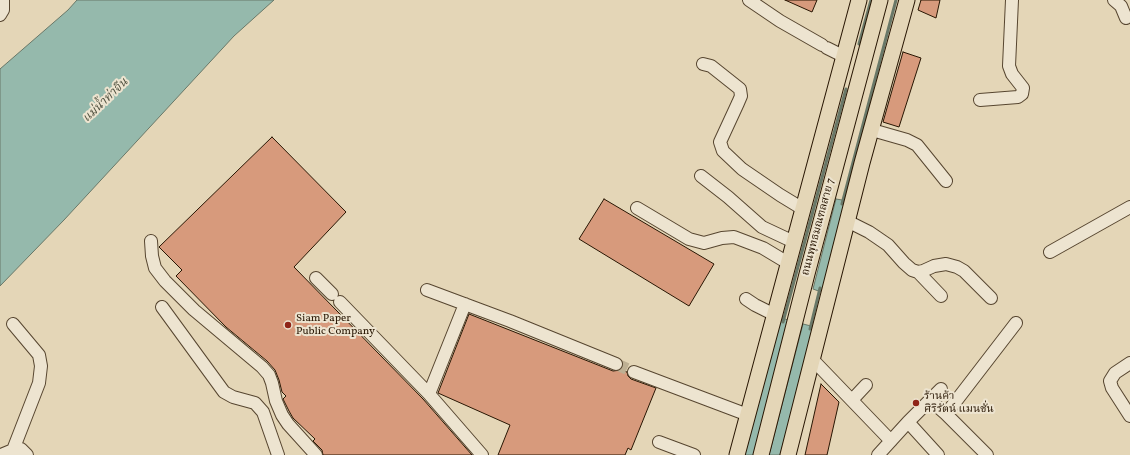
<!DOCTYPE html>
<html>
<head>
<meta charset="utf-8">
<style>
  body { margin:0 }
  canvas { display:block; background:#e4d6b7 }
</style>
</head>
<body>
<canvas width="1130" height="455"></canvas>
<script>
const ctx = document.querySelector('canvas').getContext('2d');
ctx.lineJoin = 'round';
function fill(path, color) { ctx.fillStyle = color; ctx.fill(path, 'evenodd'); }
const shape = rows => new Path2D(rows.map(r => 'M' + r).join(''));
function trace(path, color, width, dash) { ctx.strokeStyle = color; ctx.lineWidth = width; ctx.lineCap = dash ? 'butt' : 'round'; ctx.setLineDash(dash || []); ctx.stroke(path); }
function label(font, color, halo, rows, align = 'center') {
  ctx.font = font + ' Vollkorn,"Noto Serif Thai",serif'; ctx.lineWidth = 4; ctx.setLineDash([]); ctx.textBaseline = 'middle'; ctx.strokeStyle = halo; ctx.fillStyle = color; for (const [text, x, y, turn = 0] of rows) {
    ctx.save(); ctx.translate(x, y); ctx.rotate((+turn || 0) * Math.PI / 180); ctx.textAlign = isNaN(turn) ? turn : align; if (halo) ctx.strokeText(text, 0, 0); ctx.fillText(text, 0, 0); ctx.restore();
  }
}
const water = shape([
  [77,0,274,0,234,36,64,220,0,286,0,69,68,10,77,0],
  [836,199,848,201,824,293,813,289,836,199],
  [783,318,790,321,755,455,743,455,778,319,783,318],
  [803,324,815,327,780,455,769,455,803,324]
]);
fill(water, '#95b9ac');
trace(water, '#697868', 1);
trace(shape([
  [859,44,871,0],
  [842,204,896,0],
  [783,322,846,89],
  [810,329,820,288]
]), '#697868', 3);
const building = shape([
  [785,0,817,0,812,12,785,0],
  [921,0,940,0,936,18,918,10,921,0],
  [903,52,921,58,899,127,883,122,903,52],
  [272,137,346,212,294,267,423,399,472,455,323,455,322,450,313,441,315,439,293,418,289,411,283,399,286,396,282,392,279,380,275,370,267,361,226,327,176,276,182,270,159,247,272,137],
  [604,199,714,264,689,306,579,239,604,199],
  [469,314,613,371,621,370,627,372,628,376,631,379,656,388,631,450,628,448,625,455,498,455,510,425,438,393,469,314],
  [821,384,839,402,827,455,805,455,821,384]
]);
fill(building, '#d79a7c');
trace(building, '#281603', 1);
trace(shape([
  [616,364,634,372]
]), '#beb093', 12, [12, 6]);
const minor = shape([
  [749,0,780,21,822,45],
  [1114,0,1121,6,1126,18],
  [0,15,3,10,3,0],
  [827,48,843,56],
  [703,64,711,66,740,89,741,96,738,103,720,142,723,151,742,169,780,195,803,209],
  [980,100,1018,97,1022,94,1023,88,1012,74,1009,66,1012,0],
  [872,130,907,140,917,145,946,181],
  [701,176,728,197,762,227,794,242],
  [637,208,689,239,704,243,722,238,734,237,763,248,788,263],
  [847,221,869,232,888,245,904,263,912,270,918,272,923,271,934,266,946,264,957,267,964,271,991,298],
  [151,241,152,256,155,268,165,281,194,310,262,367,269,375,272,383,276,401,282,415,288,424,316,455],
  [1050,252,1130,207],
  [918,272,941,296],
  [316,278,332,294],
  [427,290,510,321,616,364],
  [746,299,755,305,775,315],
  [340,302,429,394,465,304],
  [162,307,224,392,233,397,255,403,263,412,278,455],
  [13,324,39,355,41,366,39,383,13,450],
  [813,360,891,441],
  [1130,363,1115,373,1110,381,1112,388,1130,416],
  [634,372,748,415],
  [429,394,482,455],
  [852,400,866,385],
  [930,400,946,414,987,455],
  [946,414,1016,323],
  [908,422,938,455],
  [659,442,694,455],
  [1,455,13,450,21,449,27,455],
  [878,455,908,422,941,389]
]);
const major = shape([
  [737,455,859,0],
  [761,455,807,274,880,0],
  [788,455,862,163,907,0]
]);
trace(minor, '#574630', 14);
trace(major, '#281603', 17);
trace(minor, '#ede4d0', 12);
trace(major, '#e4d6b7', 15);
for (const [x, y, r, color] of [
  [288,325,4,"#8f2418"],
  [916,403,4,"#8f2418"]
]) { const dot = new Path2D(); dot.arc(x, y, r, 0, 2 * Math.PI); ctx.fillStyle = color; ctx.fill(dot); trace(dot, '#ede4d0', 1.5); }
label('11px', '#281603', '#ede4d0', [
  ["ถนนพุทธมณฑลสาย 7",819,227,-75]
]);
label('11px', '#281603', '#ede4d0', [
  ["Siam Paper",296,319],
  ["Public Company",296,332],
  ["ร้านค้า",924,397],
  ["ศิริรัตน์ แมนชั่น",924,410]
], 'left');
label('italic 12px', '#4e4f3e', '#ede4d0', [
  ["แม่น้ำท่าจีน",106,101,-44]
]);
</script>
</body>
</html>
